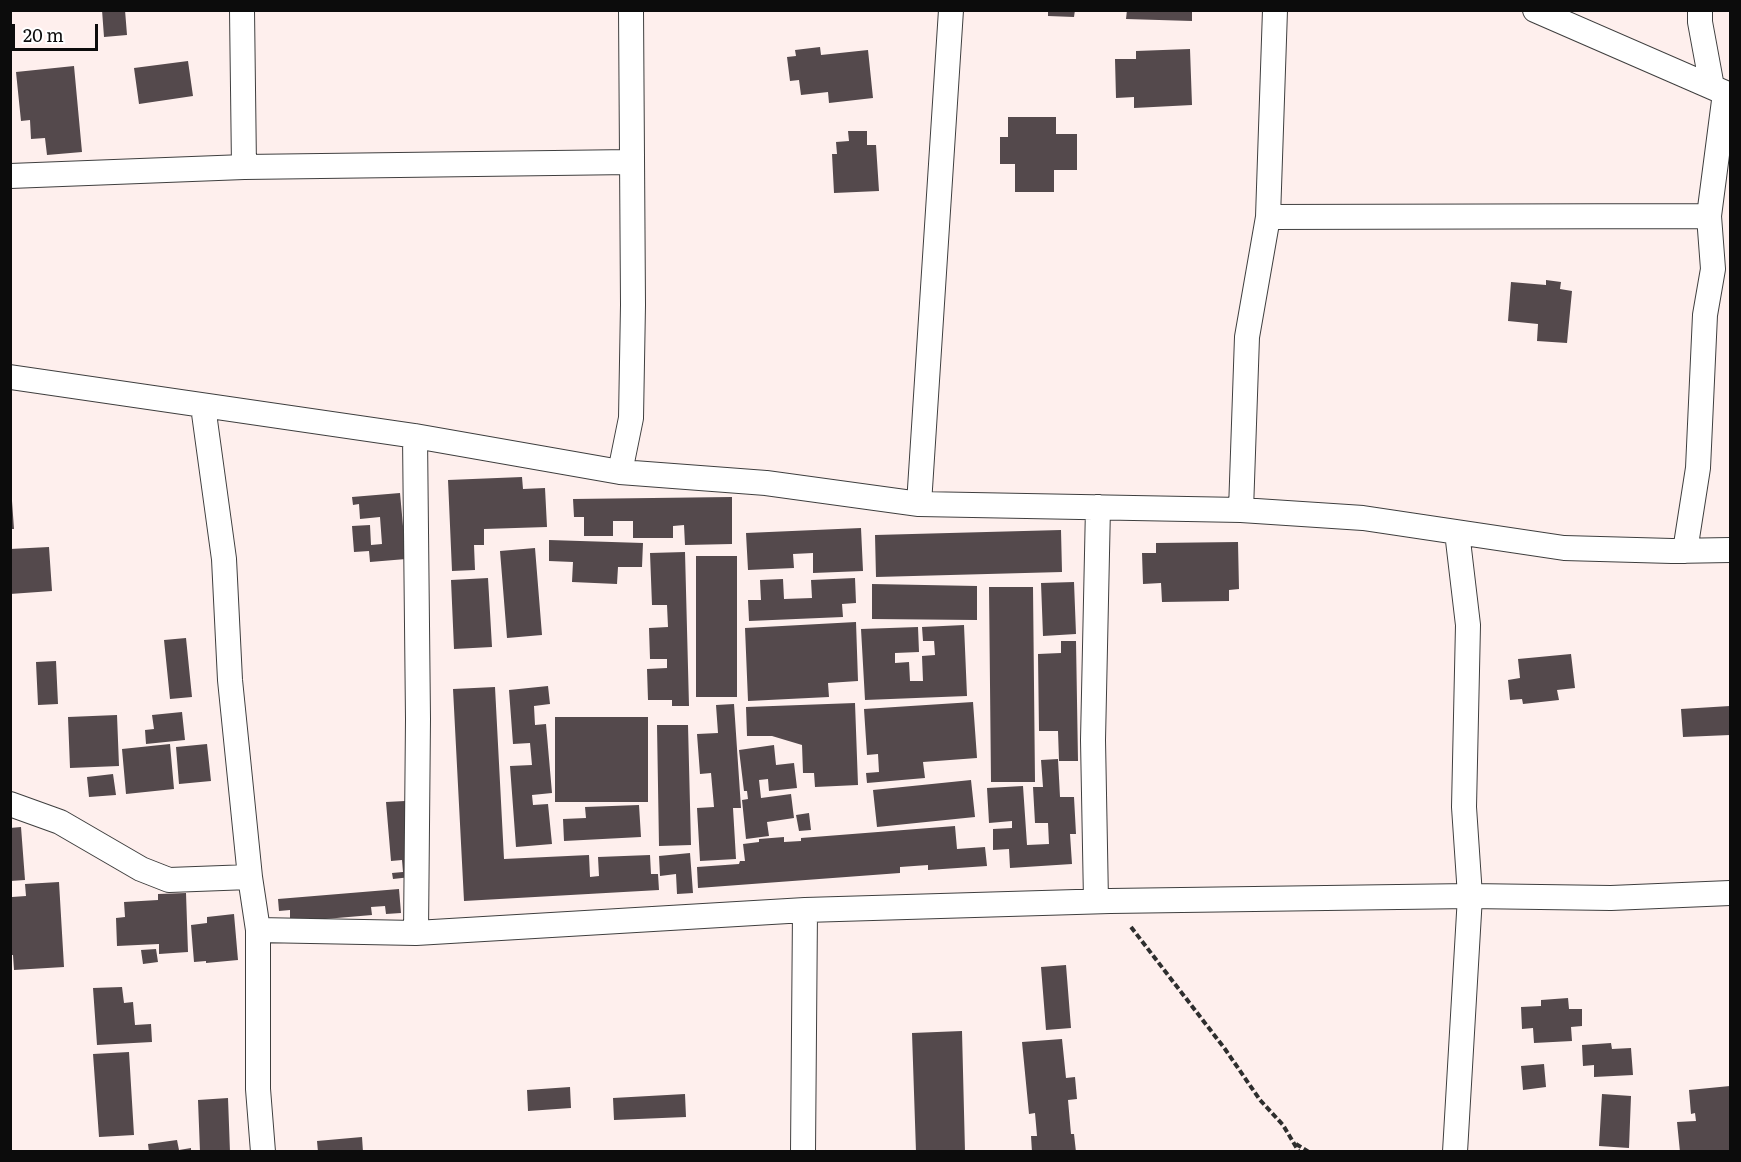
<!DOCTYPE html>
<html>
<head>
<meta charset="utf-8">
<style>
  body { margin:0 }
  #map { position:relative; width:1741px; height:1162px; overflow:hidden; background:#feefed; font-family:Literata,serif }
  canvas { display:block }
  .frame { position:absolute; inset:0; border:12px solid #0c0c0c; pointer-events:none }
  .scale { position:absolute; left:12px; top:24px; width:86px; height:27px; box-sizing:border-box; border:3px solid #0c0c0c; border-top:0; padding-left:8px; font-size:18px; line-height:21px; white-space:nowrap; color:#0c0c0c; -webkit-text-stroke:4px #fff; paint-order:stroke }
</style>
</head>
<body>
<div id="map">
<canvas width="1741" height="1162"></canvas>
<div class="frame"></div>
<div class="scale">20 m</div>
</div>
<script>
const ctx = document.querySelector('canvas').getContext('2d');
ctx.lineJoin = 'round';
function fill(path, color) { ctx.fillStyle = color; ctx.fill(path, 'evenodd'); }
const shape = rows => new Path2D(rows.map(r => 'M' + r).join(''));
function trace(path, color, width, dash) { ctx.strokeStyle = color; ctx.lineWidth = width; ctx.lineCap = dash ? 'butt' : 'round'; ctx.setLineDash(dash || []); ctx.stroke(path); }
fill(shape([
  [102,10,125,10,127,35,104,37],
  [1048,10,1075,10,1074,17,1048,16],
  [1127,10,1192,10,1192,21,1126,19],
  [820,47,821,55,868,50,873,98,829,103,828,92,801,95,799,80,790,81,787,57,796,56,795,50],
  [1190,49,1192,105,1134,108,1134,97,1116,98,1115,59,1136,59,1136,51],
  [188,61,193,96,139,104,134,68],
  [74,66,82,152,47,155,45,138,31,139,30,120,21,121,16,72],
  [1008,117,1056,117,1056,134,1077,134,1077,170,1054,170,1054,192,1015,192,1015,164,1000,164,1000,137,1008,137],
  [848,131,867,131,867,145,876,145,879,191,834,193,832,154,837,154,836,142,849,141],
  [1546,280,1561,282,1560,289,1572,291,1567,343,1537,341,1538,324,1508,321,1511,282,1546,285],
  [522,477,523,489,545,488,547,527,484,529,484,545,474,545,475,570,452,571,448,480],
  [400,493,406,559,370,562,369,551,354,552,352,526,370,525,371,545,382,544,380,517,360,519,359,504,353,505,352,497],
  [732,497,732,544,685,545,684,525,673,526,673,538,633,538,633,521,613,521,613,536,584,536,584,517,574,517,573,499],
  [10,501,12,501,14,529,10,529],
  [861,528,863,571,813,573,813,553,793,554,794,568,748,570,746,533],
  [1061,530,1062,572,876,577,875,535],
  [549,540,643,543,642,567,618,567,617,584,572,582,573,562,549,561],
  [1238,542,1239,589,1229,590,1229,601,1162,602,1161,583,1143,584,1142,553,1156,553,1156,543],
  [49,547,52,591,10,594,10,549],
  [535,548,542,635,507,638,500,551],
  [685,552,689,706,672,706,672,700,648,700,647,669,667,668,667,659,650,659,649,628,668,627,667,605,652,605,650,553],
  [696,556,737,556,737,697,696,697],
  [488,578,492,647,454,649,451,580],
  [855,578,856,603,842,604,843,617,749,621,748,600,761,600,760,580,783,579,784,599,812,598,811,580],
  [1074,582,1076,634,1043,636,1041,583],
  [872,584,977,586,977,620,872,619],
  [989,587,1033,587,1035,782,991,782],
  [856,622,858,681,828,683,829,697,748,701,745,628],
  [964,625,967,696,865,700,861,629,918,627,919,652,895,653,895,663,909,662,910,681,923,681,922,656,935,655,934,641,923,641,922,627],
  [186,638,192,697,170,699,164,640],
  [1061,641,1076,641,1078,761,1059,761,1058,731,1039,731,1038,654,1061,653],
  [1571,654,1575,688,1557,690,1559,700,1523,704,1522,699,1510,700,1508,680,1520,678,1518,659],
  [56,661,58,704,38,705,36,662],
  [548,686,550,704,534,706,535,725,546,724,552,793,532,795,533,805,548,804,552,844,516,847,510,766,532,765,530,743,513,744,509,690],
  [495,687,504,859,589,855,590,877,599,876,598,857,650,855,651,874,658,874,659,890,464,901,453,689],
  [973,702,977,758,923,762,925,778,867,783,866,773,879,772,878,754,867,755,864,709],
  [855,703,858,785,815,787,814,773,803,773,802,745,772,736,747,736,746,707],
  [734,704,741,808,733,808,736,859,700,861,697,808,714,807,711,773,700,774,697,734,718,733,716,705],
  [1730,706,1730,735,1683,737,1681,709],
  [182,712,185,740,146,744,145,730,154,729,152,715],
  [117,715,119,766,70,768,68,717],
  [555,717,648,717,648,802,555,802],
  [657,725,688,725,691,845,659,846],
  [170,744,174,789,126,794,122,749],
  [207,744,211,781,179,784,176,747],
  [774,745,776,765,794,763,797,788,769,791,768,779,759,780,761,798,791,794,794,818,767,822,769,836,746,839,742,800,748,799,747,791,744,791,739,750],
  [1058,759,1060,797,1074,797,1076,834,1070,834,1072,864,1010,868,1009,849,993,850,993,829,1012,828,1012,821,989,823,987,788,1023,786,1027,845,1049,844,1048,823,1035,823,1033,787,1043,787,1041,760],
  [113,774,116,795,89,797,87,777],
  [971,780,975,817,877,827,873,790],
  [405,801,411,877,393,879,392,873,403,872,402,860,391,861,386,802],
  [639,805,641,837,564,841,563,819,586,818,585,807],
  [809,813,811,830,799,831,796,815],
  [955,826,957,849,985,847,987,866,928,870,928,865,900,867,900,873,698,888,697,867,739,864,740,861,745,861,743,844,759,842,759,839,784,837,784,842,801,841,801,838],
  [21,827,25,880,10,881,10,828],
  [690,853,693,893,677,894,676,874,660,876,659,856],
  [59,882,64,967,14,970,13,955,10,955,12,897,26,896,25,884],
  [399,889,401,913,386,914,385,906,371,907,372,915,290,922,290,910,279,911,278,899],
  [186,893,188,952,159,954,159,944,117,946,116,918,125,917,124,902,158,900,158,894],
  [234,914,238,960,206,963,206,961,194,962,191,925,207,923,207,917],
  [156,949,158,962,143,964,141,950],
  [1066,965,1071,1028,1046,1030,1041,967],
  [122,987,124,1003,133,1002,135,1025,151,1024,152,1042,97,1045,93,988],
  [1568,998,1569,1009,1582,1009,1582,1026,1571,1027,1572,1041,1534,1043,1533,1028,1522,1029,1521,1007,1541,1006,1541,1000],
  [962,1031,965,1152,916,1152,912,1033],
  [1062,1039,1066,1078,1075,1077,1077,1099,1068,1100,1071,1134,1074,1134,1076,1152,1032,1152,1031,1136,1037,1136,1035,1113,1029,1114,1022,1042],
  [1611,1043,1612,1049,1631,1048,1633,1075,1594,1077,1594,1065,1583,1066,1582,1045],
  [129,1052,134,1135,99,1137,93,1054],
  [1544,1064,1546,1087,1523,1090,1521,1066],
  [1730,1086,1730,1152,1680,1152,1677,1122,1696,1121,1695,1113,1691,1114,1689,1090],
  [570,1087,571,1108,528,1111,527,1090],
  [685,1094,686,1117,614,1120,613,1098],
  [1602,1094,1631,1096,1629,1148,1599,1146],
  [228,1098,230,1152,200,1152,198,1100],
  [362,1137,363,1152,318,1152,317,1141],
  [177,1140,179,1150,191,1148,191,1152,149,1152,148,1144]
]), '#54494c');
const minor = shape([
  [242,10,244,167],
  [1535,10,1730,95],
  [1700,10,1700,22,1712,87],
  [10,176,244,167,631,162],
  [1268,217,1709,216],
  [10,377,415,436,620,472,766,483,919,504,1241,510,1363,518,1564,548,1672,551,1730,550],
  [203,406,224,559,230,680,250,877,258,930,258,1089,263,1152],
  [415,436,418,719,416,933],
  [620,472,631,418,633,305,631,10],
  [919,504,951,10],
  [1241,510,1247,337,1268,217,1275,10],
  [1685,551,1698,468,1705,315,1713,269,1709,216,1725,93],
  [10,804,60,822,141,869,169,880,250,877],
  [1096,901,1093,740,1098,507],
  [258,930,416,933,805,910,1110,901,1470,896,1611,898,1730,893],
  [803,1152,805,910],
  [1455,1152,1470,896,1464,807,1468,625,1457,532]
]);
trace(minor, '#3f3f3f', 26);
trace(shape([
  [1131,927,1225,1049,1260,1100,1283,1125,1299,1152],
  [1296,1144,1309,1152]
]), '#2e2e2e', 4, [6, 3]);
trace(minor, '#fff', 24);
</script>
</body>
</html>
